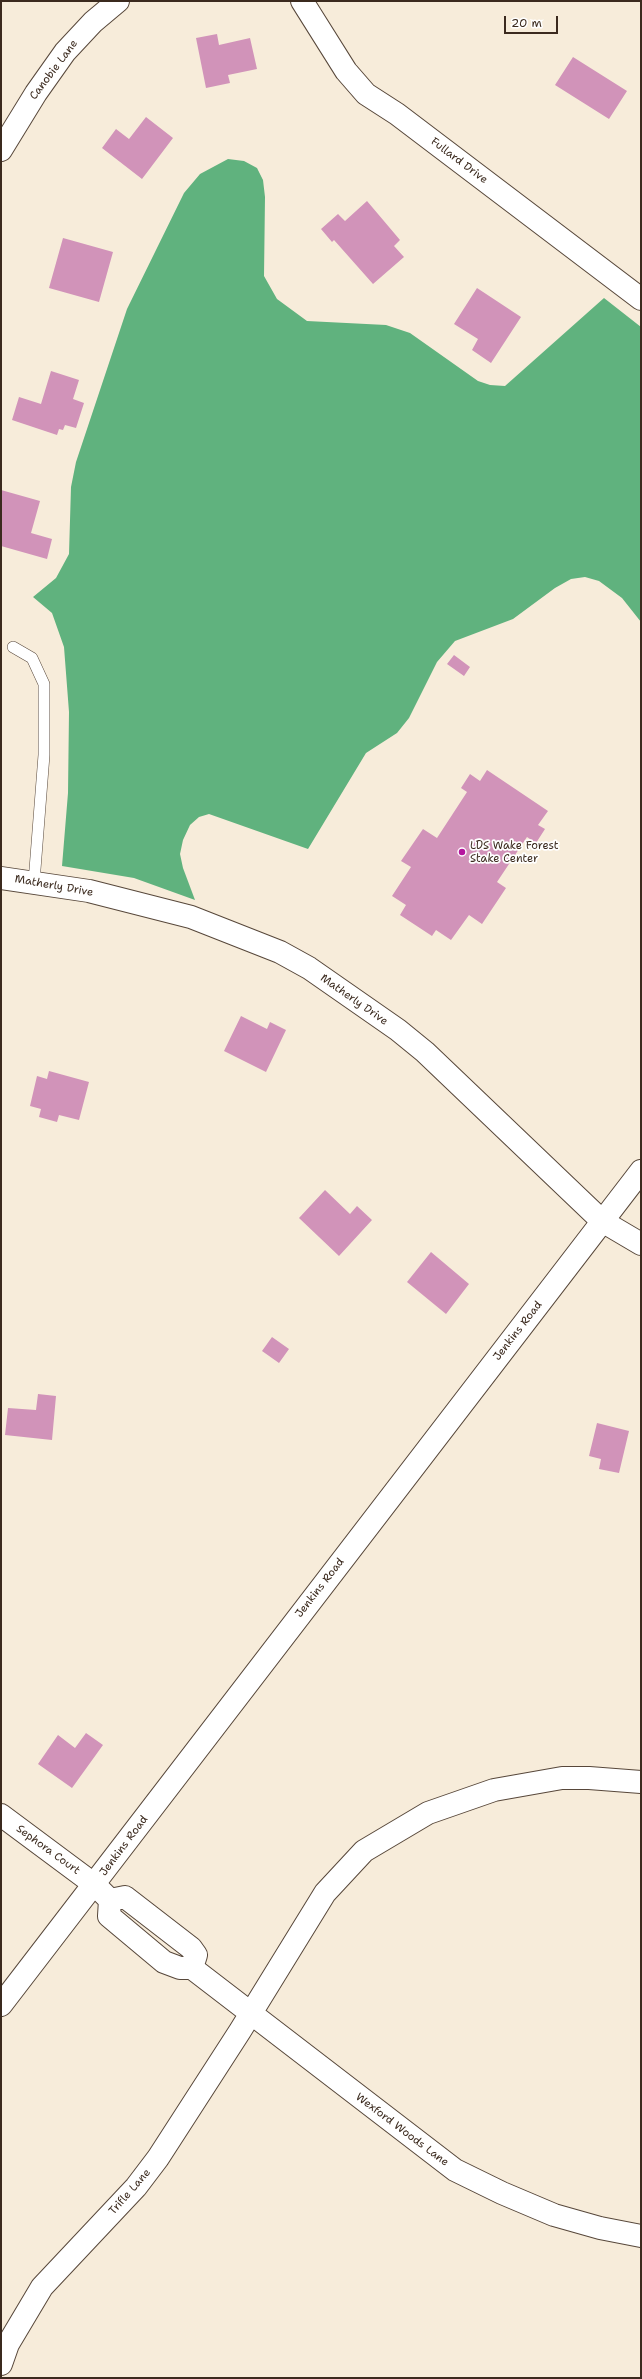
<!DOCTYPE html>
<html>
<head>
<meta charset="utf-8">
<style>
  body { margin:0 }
  #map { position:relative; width:642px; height:2379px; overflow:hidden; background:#f7ecda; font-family:"Shantell Sans",sans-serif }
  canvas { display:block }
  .frame { position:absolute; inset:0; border:2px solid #3b2a1e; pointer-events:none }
  .scale { position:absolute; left:504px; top:16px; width:54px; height:18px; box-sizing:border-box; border:2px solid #3b2a1e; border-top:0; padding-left:5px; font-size:12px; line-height:14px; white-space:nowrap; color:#3b2a1e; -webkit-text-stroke:3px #fff; paint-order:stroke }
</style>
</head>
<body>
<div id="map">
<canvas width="642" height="2379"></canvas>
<div class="frame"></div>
<div class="scale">20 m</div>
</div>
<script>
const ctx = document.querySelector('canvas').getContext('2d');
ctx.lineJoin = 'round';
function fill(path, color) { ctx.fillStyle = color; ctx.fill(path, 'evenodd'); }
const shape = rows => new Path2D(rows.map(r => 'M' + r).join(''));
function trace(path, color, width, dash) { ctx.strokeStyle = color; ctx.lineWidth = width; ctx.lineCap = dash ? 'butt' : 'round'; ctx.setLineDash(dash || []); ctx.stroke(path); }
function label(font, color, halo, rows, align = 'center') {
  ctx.font = font + ' "Shantell Sans",sans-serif'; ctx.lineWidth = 3.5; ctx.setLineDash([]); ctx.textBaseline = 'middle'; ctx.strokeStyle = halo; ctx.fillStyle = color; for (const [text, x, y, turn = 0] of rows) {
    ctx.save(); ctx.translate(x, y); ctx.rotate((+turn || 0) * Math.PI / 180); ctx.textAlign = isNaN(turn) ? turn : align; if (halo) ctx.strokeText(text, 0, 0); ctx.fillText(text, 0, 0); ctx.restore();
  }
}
fill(shape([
  [228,159,244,161,257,168,263,180,265,197,264,276,277,299,307,321,386,325,410,333,478,381,490,385,505,386,604,298,641,327,641,622,622,598,599,581,585,577,571,579,555,588,513,619,455,641,437,662,409,718,397,733,366,753,308,849,209,814,199,817,190,825,183,840,180,854,183,868,195,900,134,878,62,866,68,793,69,712,64,647,52,613,33,597,56,578,69,554,71,487,76,462,127,309,184,193,200,174]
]), '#60b27e');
fill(shape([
  [217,34,219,45,250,38,257,69,228,75,230,83,206,88,196,38],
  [573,57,627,91,609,119,555,85],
  [146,117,173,138,142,179,102,148,116,129,129,139],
  [367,201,400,240,394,246,404,257,373,284,334,240,332,242,321,229,338,214,345,221],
  [63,238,113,252,99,302,49,288],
  [477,288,521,317,491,363,472,350,478,339,454,324],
  [51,371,79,380,73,399,84,403,76,428,65,425,63,430,59,429,57,435,12,420,19,397,41,404],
  [1,490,40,501,31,533,52,539,47,559,1,546],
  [454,655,470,667,464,676,447,664],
  [487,770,548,811,538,825,545,829,536,843,527,837,497,882,506,888,482,924,469,915,451,940,436,930,432,936,400,915,406,905,392,896,411,867,401,861,423,829,437,838,467,792,461,788,470,774,480,781],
  [241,1016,267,1029,270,1022,286,1030,266,1072,224,1051],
  [49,1071,89,1082,79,1120,59,1115,57,1122,39,1117,41,1109,30,1106,37,1076,47,1079],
  [325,1190,350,1214,357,1206,372,1220,339,1256,299,1218],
  [431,1252,469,1284,446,1314,407,1282],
  [272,1337,289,1349,279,1363,262,1351],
  [38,1394,56,1396,52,1440,5,1435,8,1408,36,1410],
  [597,1423,629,1431,619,1473,599,1469,601,1459,589,1456],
  [86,1733,103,1745,72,1788,38,1764,58,1735,75,1748]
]), '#d193b9');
const lane = shape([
  [13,647,32,658,44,684,44,755,34,882]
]);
const street = shape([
  [302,1,346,71,366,94,397,114,641,299],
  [1,150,36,93,65,52,93,22,118,1],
  [1,878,89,891,191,917,280,952,309,968,398,1030,425,1052,602,1221,641,1244],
  [1,1815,95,1885,110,1900,109,1916,164,1962,180,1968,192,1968,455,2170,502,2193,554,2215,600,2228,641,2236],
  [110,1900,125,1897,191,1948,196,1955,192,1968],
  [1,2364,8,2344,42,2287,136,2187,158,2158,240,2031,325,1893,364,1851,428,1813,494,1790,562,1778,589,1778,641,1782]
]);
const secondary = shape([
  [1,2005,641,1171]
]);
trace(lane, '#57473a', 12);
trace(street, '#57473a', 24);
trace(secondary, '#57473a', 24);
trace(lane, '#fff', 11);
trace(street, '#fff', 22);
trace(secondary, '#fff', 22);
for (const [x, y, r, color] of [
  [462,852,4,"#b5179e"]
]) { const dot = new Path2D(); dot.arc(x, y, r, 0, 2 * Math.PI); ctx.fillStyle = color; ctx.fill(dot); trace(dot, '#fff', 1.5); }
label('11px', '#3b2a1e', '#fff', [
  ["Canobie Lane",54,70,-53],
  ["Fullard Drive",459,161,37],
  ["Matherly Drive",54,886,10],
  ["Matherly Drive",354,1000,35],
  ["Jenkins Road",518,1331,-52],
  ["Jenkins Road",320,1588,-52],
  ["Jenkins Road",124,1846,-53],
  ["Sephora Court",48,1850,36],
  ["Wexford Woods Lane",402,2130,37],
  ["Trifle Lane",130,2192,-49]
]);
label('11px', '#3b2a1e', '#fff', [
  ["LDS Wake Forest",470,846],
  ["Stake Center",470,859]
], 'left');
</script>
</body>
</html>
